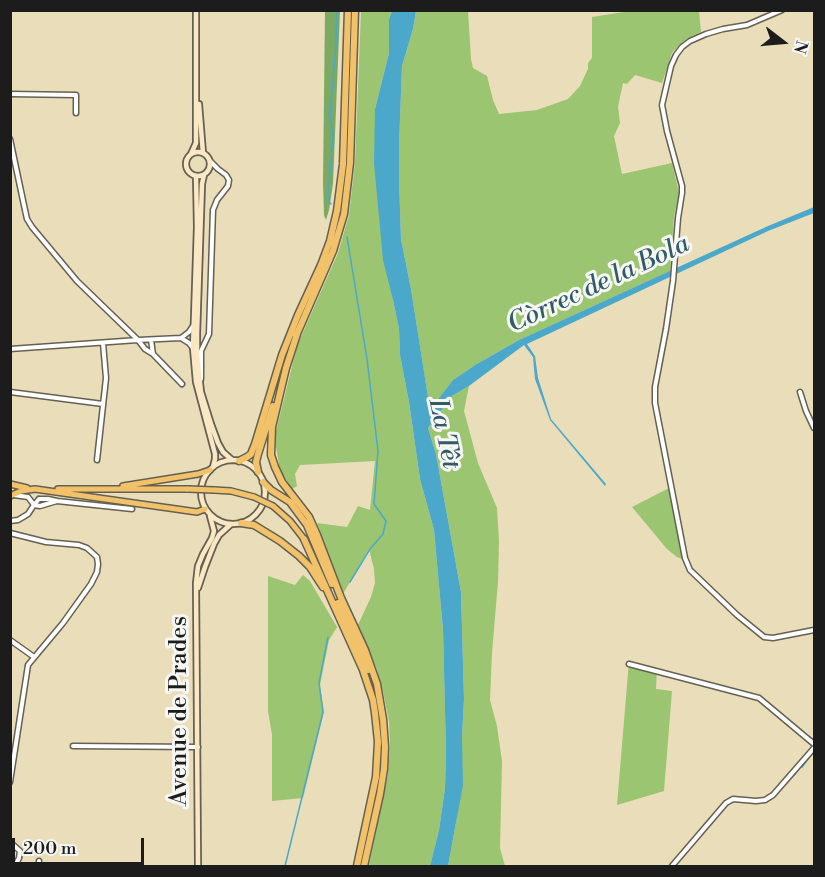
<!DOCTYPE html>
<html>
<head>
<meta charset="utf-8">
<style>
  body { margin:0 }
  #map { position:relative; width:825px; height:877px; overflow:hidden; background:#e9deb9; font-family:"Libre Bodoni",serif }
  canvas { display:block }
  .frame { position:absolute; inset:0; border:12px solid #1c1c1c; pointer-events:none }
  .north { position:absolute; left:753px; top:12px; width:60px; height:60px; -webkit-text-stroke:4px #f6f6f2; paint-order:stroke; rotate:106deg; font-size:16px; font-weight:700; line-height:24px; text-align:center; color:#1c1c1c }
  .north::after { content:''; display:block; margin:auto; width:21px; height:27px; background:#1c1c1c; clip-path:polygon(50% 0,100% 100%,50% 72%,0 100%) }
  .scale { position:absolute; left:12px; top:838px; width:132px; height:27px; box-sizing:border-box; border:3px solid #1c1c1c; border-top:0; padding-left:8px; font-size:18px; line-height:21px; white-space:nowrap; color:#1c1c1c; -webkit-text-stroke:4px #f6f6f2; paint-order:stroke }
</style>
</head>
<body>
<div id="map">
<canvas width="825" height="877"></canvas>
<div class="frame"></div>
<div class="north">N</div>
<div class="scale">200 m</div>
</div>
<script>
const ctx = document.querySelector('canvas').getContext('2d');
ctx.lineJoin = 'round';
function fill(path, color) { ctx.fillStyle = color; ctx.fill(path, 'evenodd'); }
const shape = rows => new Path2D(rows.map(r => 'M' + r).join(''));
function trace(path, color, width, dash) { ctx.strokeStyle = color; ctx.lineWidth = width; ctx.lineCap = dash ? 'butt' : 'round'; ctx.setLineDash(dash || []); ctx.stroke(path); }
function label(font, color, halo, rows, align = 'center') {
  ctx.font = font + ' "Libre Bodoni",serif'; ctx.lineWidth = 6; ctx.setLineDash([]); ctx.textBaseline = 'middle'; ctx.strokeStyle = halo; ctx.fillStyle = color; for (const [text, x, y, turn = 0] of rows) {
    ctx.save(); ctx.translate(x, y); ctx.rotate((+turn || 0) * Math.PI / 180); ctx.textAlign = isNaN(turn) ? turn : align; if (halo) ctx.strokeText(text, 0, 0); ctx.fillText(text, 0, 0); ctx.restore();
  }
}
fill(shape([
  [636,10,699,11,701,32,688,38,680,44,672,53,662,83,635,75,627,84,623,83,618,107,620,123,614,136,622,174,672,163,679,193,674,217,670,271,519,340,475,365,453,380,430,411,411,289,401,239,399,179,399,146,402,66,413,29,416,11,468,11,471,59,473,68,487,76,493,100,499,114,537,110,568,99,580,86,588,69,588,63,592,58,592,17],
  [361,11,392,11,389,19,389,53,375,109,393,300,399,329,400,355,409,402,420,479,434,530,443,630,446,751,445,788,439,830,430,866,369,866,388,774,390,747,389,722,383,691,376,667,357,627,371,597,375,583,374,569,369,549,343,594,317,523,347,527,358,506,370,510,375,461,300,465,295,474,297,486,292,489,280,470,276,447,276,431,297,346,338,253,349,215,355,163],
  [469,386,464,411,478,463,497,508,499,541,498,582,492,653,490,700,497,726,502,761,500,848,505,866,448,866,457,817,462,737,464,699,461,592,436,454,428,428,452,396],
  [669,488,683,558,684,560,677,557,667,549,632,507],
  [303,575,310,581,337,627,329,640,320,685,324,712,303,798,272,801,272,735,268,711,268,576,295,585],
  [629,661,657,669,656,689,672,691,664,791,617,805]
]), '#9bc571');
fill(shape([
  [325,11,340,11,333,184,329,210,326,220,324,215,323,183]
]), '#7caa63');
fill(shape([
  [392,11,416,11,413,29,402,66,399,146,399,179,401,239,411,289,430,410,453,380,475,365,519,340,768,226,814,207,814,213,768,231,527,344,535,356,538,378,551,419,606,484,605,486,550,420,535,379,533,357,524,345,469,386,452,396,428,428,436,454,461,592,464,699,462,737,463,785,448,866,430,866,439,830,445,788,446,751,443,630,434,530,420,479,409,402,400,355,399,329,393,300,383,260,374,163,375,109,389,53,389,19]
]), '#4ca8ca');
trace(shape([
  [331,204,329,202,329,185,333,136,330,116,336,45,337,10],
  [347,237,367,359,378,451,374,504,386,521,383,534,370,549,350,582],
  [802,767,811,755],
  [776,794,796,773],
  [739,801,758,803],
  [285,866,323,712,319,683,328,637]
]), '#4ca8ca', 1.5);
const minor = shape([
  [782,10,747,25,723,29,706,34,690,41,682,47,676,55,671,66,662,105,667,131,682,186,682,193,678,218,673,281,666,329,655,387,655,403,685,558,690,570,737,615,764,637,773,638,814,630],
  [10,94,76,95,76,113],
  [10,139,25,210,27,219,32,227,77,281,138,340,145,349,153,354,182,384],
  [181,338,189,332,193,326],
  [151,340,153,354],
  [10,349,138,340,181,338,189,343,193,348],
  [201,379,201,351,209,334,213,210,217,200,228,186,229,180,226,175,218,169,210,161],
  [10,392,103,404],
  [800,392,806,411,814,428],
  [97,460,106,378,103,343],
  [39,499,48,499,57,501,40,506,34,505,39,499],
  [57,501,132,509],
  [10,521,18,520,28,514,34,505,28,497,14,495],
  [10,533,46,542,79,545,87,548,97,557,98,564,97,572,91,584,63,623,28,665,10,782],
  [10,640,34,657],
  [629,664,759,698,814,744],
  [73,746,198,747],
  [10,842,20,851,19,858,15,866],
  [39,866,39,861],
  [672,866,726,803,733,799,756,801,765,800,773,795,814,748]
]);
const secondary = shape([
  [199,104,203,153],
  '186 164a12 12 0 1 1 24 0a12 12 0 1 1-24 0Z',
  [191,154,196,143,196,10],
  [204,175,202,184,197,334,197,356,201,392,211,424,218,443,223,452,232,460],
  [196,176,197,227,193,348,196,382,215,454,215,459,213,467],
  '201 492a32 32 0 1 1 64 0a32 32 0 1 1-64 0Z',
  [198,588,205,567,214,544,219,535,230,525],
  [198,866,196,583,198,566,203,554,212,538,214,531,210,516]
]);
const primary = shape([
  [10,484,27,488],
  [123,486,198,474,210,470],
  [58,489,188,489],
  [214,490,231,491,254,497],
  [10,496,21,491,35,489,197,512,205,509],
  [273,506,290,521,304,539]
]);
const trunk = shape([
  [297,334,286,368,272,427,271,455,275,467,282,482,309,517,317,535,341,598,365,650,377,684,383,719,385,747,384,769,380,794,364,866],
  [296,336,333,251,344,214,350,163,355,10],
  [239,461,247,457,251,454,255,444,282,355,298,315,321,265,330,241,337,211,343,164,348,10],
  [258,472,256,462,258,454,273,406],
  [263,482,271,490,290,502,307,525,332,584],
  [241,523,254,525,280,541,299,556,310,567,323,587],
  [304,539,363,670,373,700,375,713,378,742,376,777,357,866],
  [338,603,368,670]
]);
trace(minor, '#646053', 7);
trace(secondary, '#646053', 8);
trace(primary, '#646053', 8);
trace(trunk, '#646053', 9);
trace(minor, '#fff', 4);
trace(secondary, '#fae7c3', 4.5);
trace(primary, '#f2c26a', 5);
trace(trunk, '#f2c26a', 6);
const primaryBridge = shape([
  [188,489,214,490],
  [254,497,273,506]
]);
trace(primaryBridge, '#646053', 8, []);
trace(primaryBridge, '#f2c26a', 5);
label('24px', '#1c1c1c', '#f6f6f2', [
  ["Avenue de Prades",180,711,-90]
]);
label('italic 26px', '#325b6a', '#f6f6f2', [
  ["Còrrec de la Bola",599,285,-25],
  ["La Têt",443,434,78]
]);
</script>
</body>
</html>
